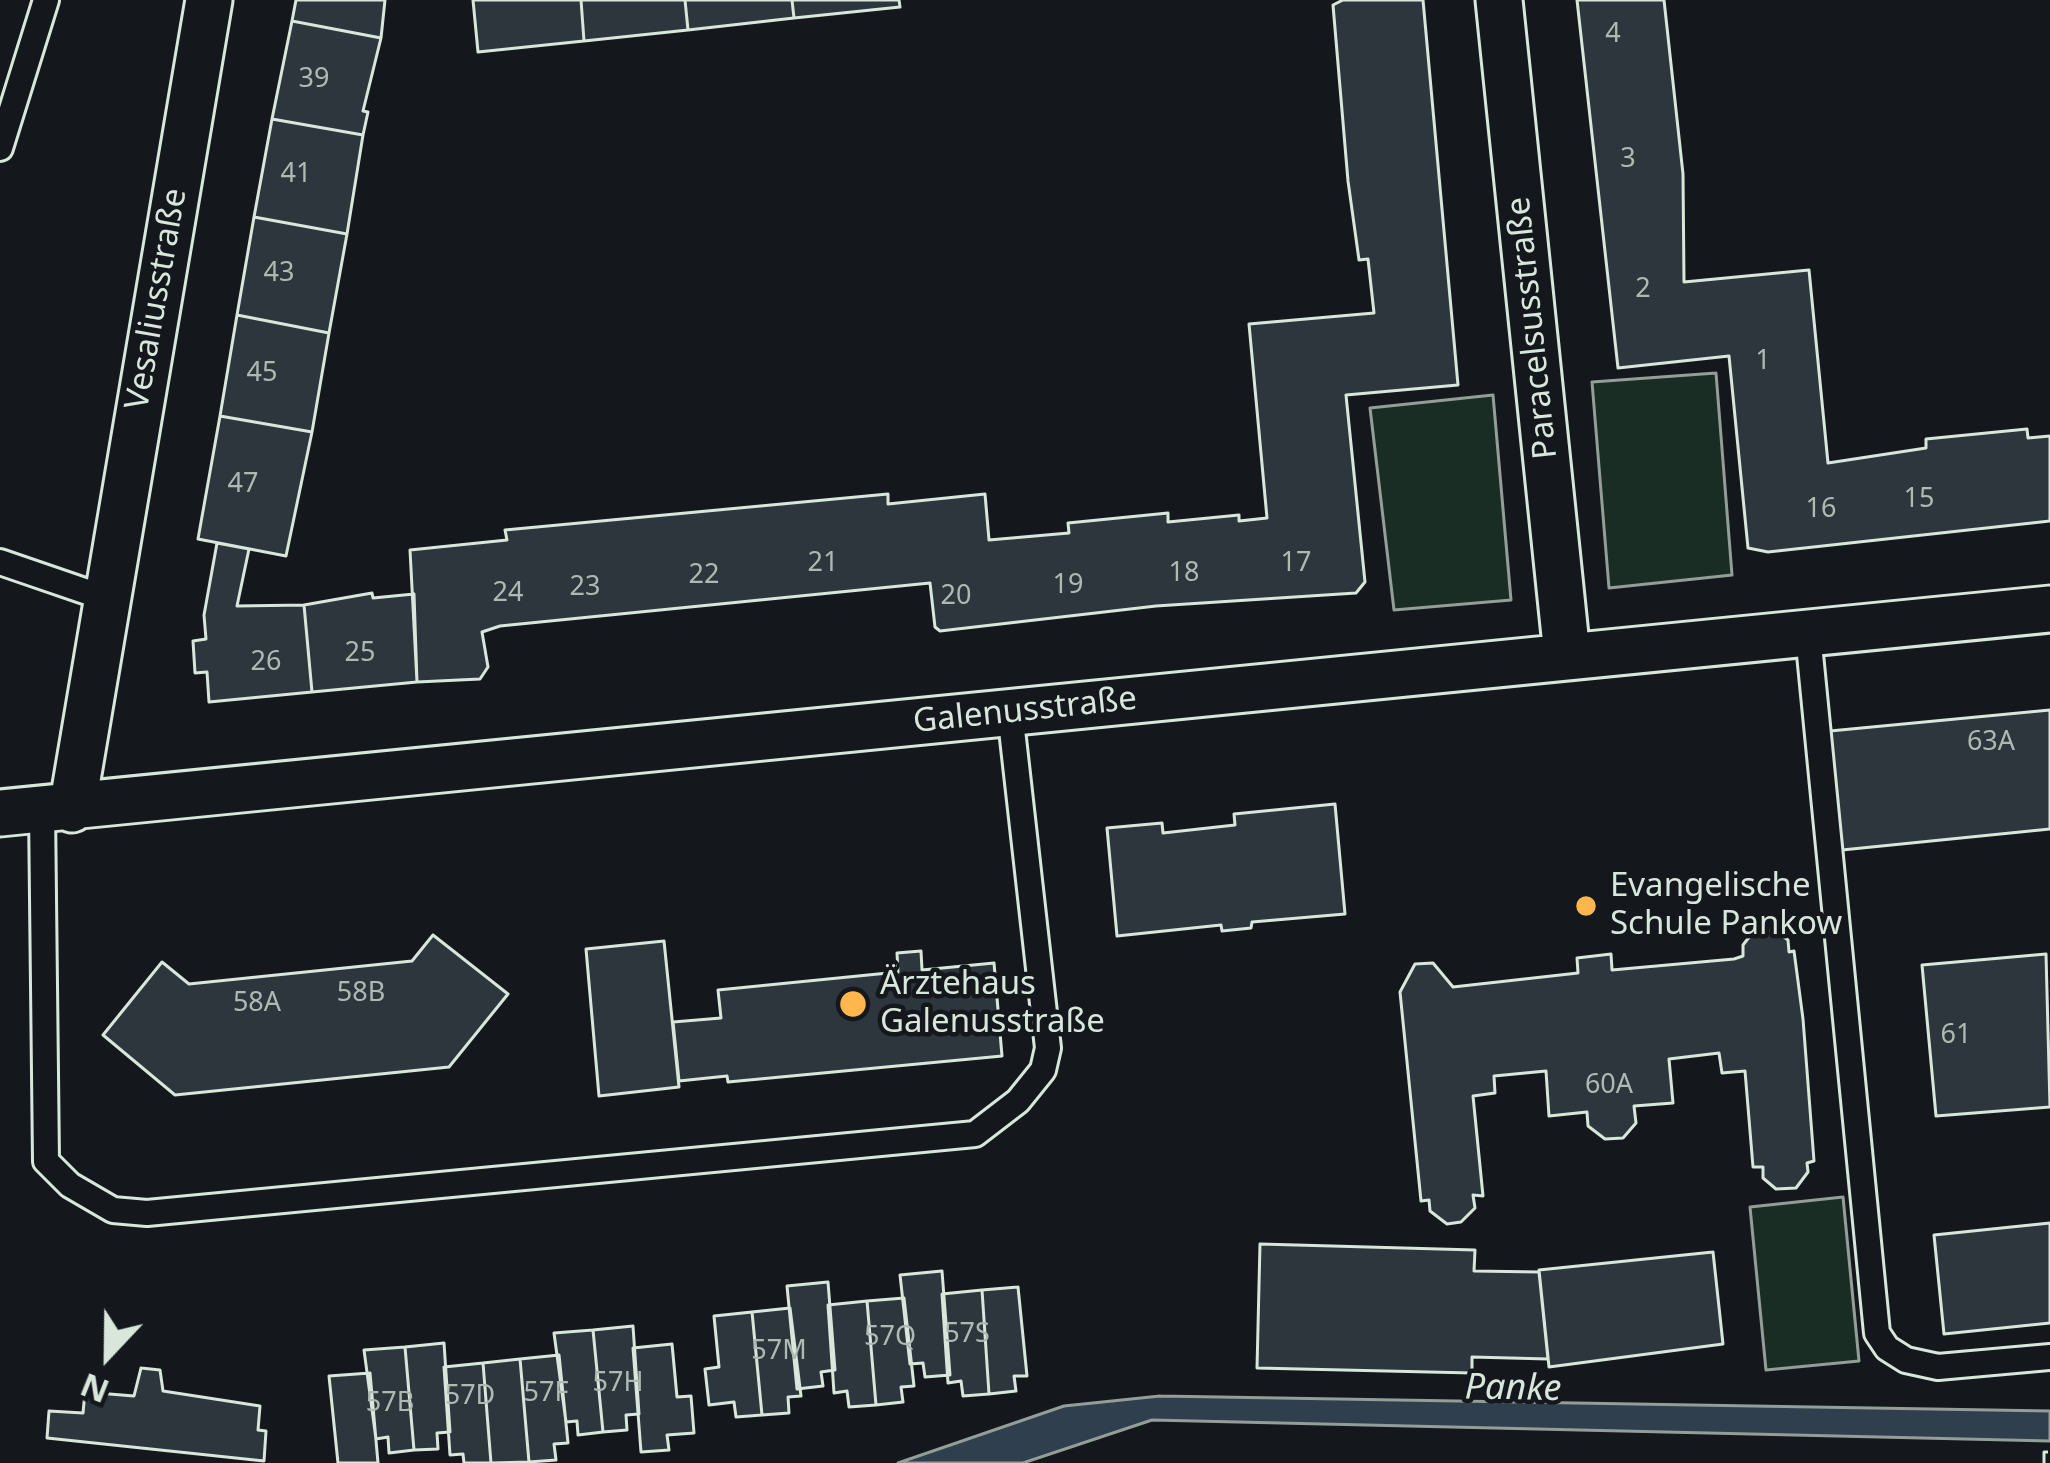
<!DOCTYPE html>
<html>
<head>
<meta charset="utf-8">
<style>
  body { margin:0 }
  #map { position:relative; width:2050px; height:1463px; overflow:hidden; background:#14181c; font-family:"Noto Sans",sans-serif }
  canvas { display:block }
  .north { position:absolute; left:48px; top:1295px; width:120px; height:120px; -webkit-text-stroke:9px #14181c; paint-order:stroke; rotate:202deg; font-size:33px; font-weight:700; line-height:48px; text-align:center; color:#d8e6dc }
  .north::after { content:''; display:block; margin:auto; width:42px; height:54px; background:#d8e6dc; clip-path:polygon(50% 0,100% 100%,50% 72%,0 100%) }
</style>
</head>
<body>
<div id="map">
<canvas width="2050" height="1463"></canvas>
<div class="north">N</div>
</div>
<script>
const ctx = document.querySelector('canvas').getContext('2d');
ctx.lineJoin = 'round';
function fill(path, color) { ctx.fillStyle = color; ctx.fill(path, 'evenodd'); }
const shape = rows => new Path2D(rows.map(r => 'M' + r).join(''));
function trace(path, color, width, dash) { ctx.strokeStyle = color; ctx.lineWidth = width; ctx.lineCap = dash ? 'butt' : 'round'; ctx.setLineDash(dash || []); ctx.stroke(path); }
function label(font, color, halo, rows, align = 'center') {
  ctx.font = font + ' "Noto Sans",sans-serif'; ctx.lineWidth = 9; ctx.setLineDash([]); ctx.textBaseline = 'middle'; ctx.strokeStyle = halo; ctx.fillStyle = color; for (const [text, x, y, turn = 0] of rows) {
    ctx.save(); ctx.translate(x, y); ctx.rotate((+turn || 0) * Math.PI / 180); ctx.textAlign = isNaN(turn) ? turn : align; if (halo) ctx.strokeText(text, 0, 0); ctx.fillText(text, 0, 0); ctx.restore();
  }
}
const green = shape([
  [1716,373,1732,575,1609,588,1592,382,1716,373],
  [1493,395,1511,600,1394,610,1370,408,1493,395],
  [1843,1197,1859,1361,1766,1370,1750,1207,1843,1197]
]);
fill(green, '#1a2d24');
trace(green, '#939e99', 3);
const water = shape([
  [1160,1396,2050,1411,2050,1441,1152,1420,1023,1463,898,1463,1064,1406,1160,1396]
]);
fill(water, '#2f3f4d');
trace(water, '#939e99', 3);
const building = shape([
  [296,0,385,0,381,38,292,21,296,0],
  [473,0,581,0,584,41,478,52,473,0],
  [581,0,685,0,688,30,584,41,581,0],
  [685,0,792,0,794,18,688,30,685,0],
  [792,0,899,0,900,7,794,18,792,0],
  [1343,0,1423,0,1458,385,1346,395,1365,582,1356,593,1156,606,940,631,935,627,930,583,500,626,482,632,488,667,480,679,417,682,410,550,507,540,505,530,888,494,888,504,985,494,989,540,1069,533,1068,523,1168,513,1168,522,1239,515,1239,521,1267,518,1249,324,1374,313,1368,259,1359,260,1348,181,1333,5,1343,0],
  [1577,0,1664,0,1683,174,1684,282,1809,270,1828,463,1926,448,1926,439,2027,429,2028,438,2050,436,2050,521,1768,552,1748,548,1729,356,1618,368,1577,0],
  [292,21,381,38,363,111,368,112,363,135,272,119,292,21],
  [272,119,363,135,347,234,254,217,272,119],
  [254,217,347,234,329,333,237,315,254,217],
  [237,315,329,333,312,432,220,416,237,315],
  [220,416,312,432,286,556,198,539,220,416],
  [217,543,249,549,237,606,304,605,312,692,209,702,207,672,195,673,193,641,206,639,204,615,217,543],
  [372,593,373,598,414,594,417,682,312,692,304,605,372,593],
  [2050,710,2050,829,1842,850,1830,731,2050,710],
  [1335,804,1345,914,1252,922,1251,928,1222,931,1221,925,1117,936,1107,828,1162,823,1163,833,1235,825,1234,814,1335,804],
  [1774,930,1788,940,1789,952,1794,951,1803,1019,1814,1161,1807,1163,1808,1172,1796,1188,1776,1189,1763,1178,1763,1167,1753,1167,1745,1071,1722,1073,1719,1053,1669,1059,1673,1103,1634,1106,1636,1123,1623,1138,1605,1139,1588,1126,1587,1112,1549,1116,1546,1071,1494,1076,1495,1093,1473,1096,1483,1196,1473,1195,1475,1208,1461,1222,1447,1224,1430,1211,1429,1200,1421,1201,1400,992,1415,964,1433,963,1453,987,1578,973,1577,958,1611,954,1612,970,1734,959,1743,956,1743,945,1753,932,1774,930],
  [433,935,508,994,449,1067,175,1095,103,1035,162,962,189,984,412,961,433,935],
  [664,941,679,1087,599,1096,586,949,664,941],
  [921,951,922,970,994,963,1002,1056,728,1082,727,1076,679,1081,673,1022,721,1018,718,990,898,972,897,953,921,951],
  [2046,954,2050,1107,1936,1116,1922,965,2046,954],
  [2050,1223,2050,1323,1944,1334,1934,1235,2050,1223],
  [1260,1244,1475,1250,1474,1271,1539,1272,1548,1359,1472,1357,1472,1373,1257,1368,1260,1244],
  [1713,1252,1723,1344,1549,1367,1539,1270,1713,1252],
  [942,1271,950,1375,925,1377,923,1363,910,1364,900,1275,942,1271],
  [828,1282,835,1370,821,1372,823,1386,797,1389,787,1286,828,1282],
  [1018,1287,1027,1376,1014,1376,1016,1391,989,1394,982,1290,1018,1287],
  [982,1290,989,1394,963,1396,961,1381,948,1383,942,1294,982,1290],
  [904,1298,914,1386,901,1387,903,1402,876,1405,867,1301,904,1298],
  [867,1301,876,1405,849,1407,847,1391,834,1393,828,1305,867,1301],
  [790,1308,801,1396,788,1397,789,1413,762,1415,752,1312,790,1308],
  [752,1312,762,1415,736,1417,734,1402,709,1405,705,1369,719,1367,714,1316,752,1312],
  [633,1326,639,1414,626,1415,627,1430,603,1432,593,1330,633,1326],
  [593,1330,603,1432,578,1435,577,1421,566,1422,554,1333,593,1330],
  [444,1343,450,1432,437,1433,438,1449,414,1450,405,1347,444,1343],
  [672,1344,677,1397,691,1396,694,1433,667,1435,669,1450,641,1452,633,1348,672,1344],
  [405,1347,414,1450,389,1453,388,1437,376,1439,364,1350,405,1347],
  [559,1355,568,1443,554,1444,556,1460,529,1462,520,1359,559,1355],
  [520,1359,529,1462,491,1463,483,1363,520,1359],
  [483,1363,491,1463,464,1463,463,1454,450,1455,444,1367,483,1363],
  [141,1368,160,1370,163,1391,260,1406,258,1430,266,1431,264,1461,47,1438,49,1411,83,1413,85,1392,134,1396,141,1368],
  [370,1373,378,1463,338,1463,329,1376,370,1373]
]);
fill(building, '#2c363c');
trace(building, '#d8e6dc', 3);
const service = shape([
  [0,148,46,0],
  [0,562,105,598],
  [1808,634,1877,1333,1887,1348,1906,1360,1938,1367,2050,1357],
  [42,810,46,1161,70,1185,113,1210,147,1213,975,1134,1018,1101,1043,1070,1048,1048,1010,712]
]);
const minor = shape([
  [1499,0,1567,655],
  [72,809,209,0],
  [0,813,2050,609]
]);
trace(service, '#d8e6dc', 30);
trace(minor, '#d8e6dc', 51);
trace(service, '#14181c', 24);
trace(minor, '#14181c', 45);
trace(shape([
  [2044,1463,2044,1452,2050,1452]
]), '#d8e6dc', 3, [15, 6]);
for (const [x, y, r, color] of [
  [1586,906,12,"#ffb74d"],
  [853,1004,15,"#ffb74d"]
]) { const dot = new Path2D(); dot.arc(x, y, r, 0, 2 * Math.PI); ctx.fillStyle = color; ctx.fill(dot); trace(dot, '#14181c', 4.5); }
label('27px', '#adbab4', null, [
  ["4",1613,34],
  ["39",314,79],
  ["3",1628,159],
  ["41",296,174],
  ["43",279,273],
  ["2",1643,289],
  ["1",1763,361],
  ["45",262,373],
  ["47",243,484],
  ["15",1919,499],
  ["16",1821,509],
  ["21",823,563],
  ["17",1296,563],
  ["18",1184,573],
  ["22",704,575],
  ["19",1068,585],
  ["23",585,587],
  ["24",508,593],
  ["20",956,596],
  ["25",360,653],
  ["26",266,662],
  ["63A",1991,742],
  ["58B",361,993],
  ["58A",257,1003],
  ["61",1956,1035],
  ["60A",1609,1085],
  ["57S",967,1334],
  ["57Q",890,1337],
  ["57M",779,1351],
  ["57H",618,1383],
  ["57F",546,1393],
  ["57D",470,1396],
  ["57B",390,1403]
]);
label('33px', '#d8e6dc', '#14181c', [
  ["Vesaliusstraße",157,299,-80],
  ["Paracelsusstraße",1533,328,-96],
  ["Galenusstraße",1025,711,-6]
]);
label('33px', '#d8e6dc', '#14181c', [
  ["Evangelische",1610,887],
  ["Schule Pankow",1610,925],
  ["Ärztehaus",880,985],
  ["Galenusstraße",880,1023]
], 'left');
label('italic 36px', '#d8e6dc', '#14181c', [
  ["Panke",1513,1389,1]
]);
</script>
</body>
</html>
